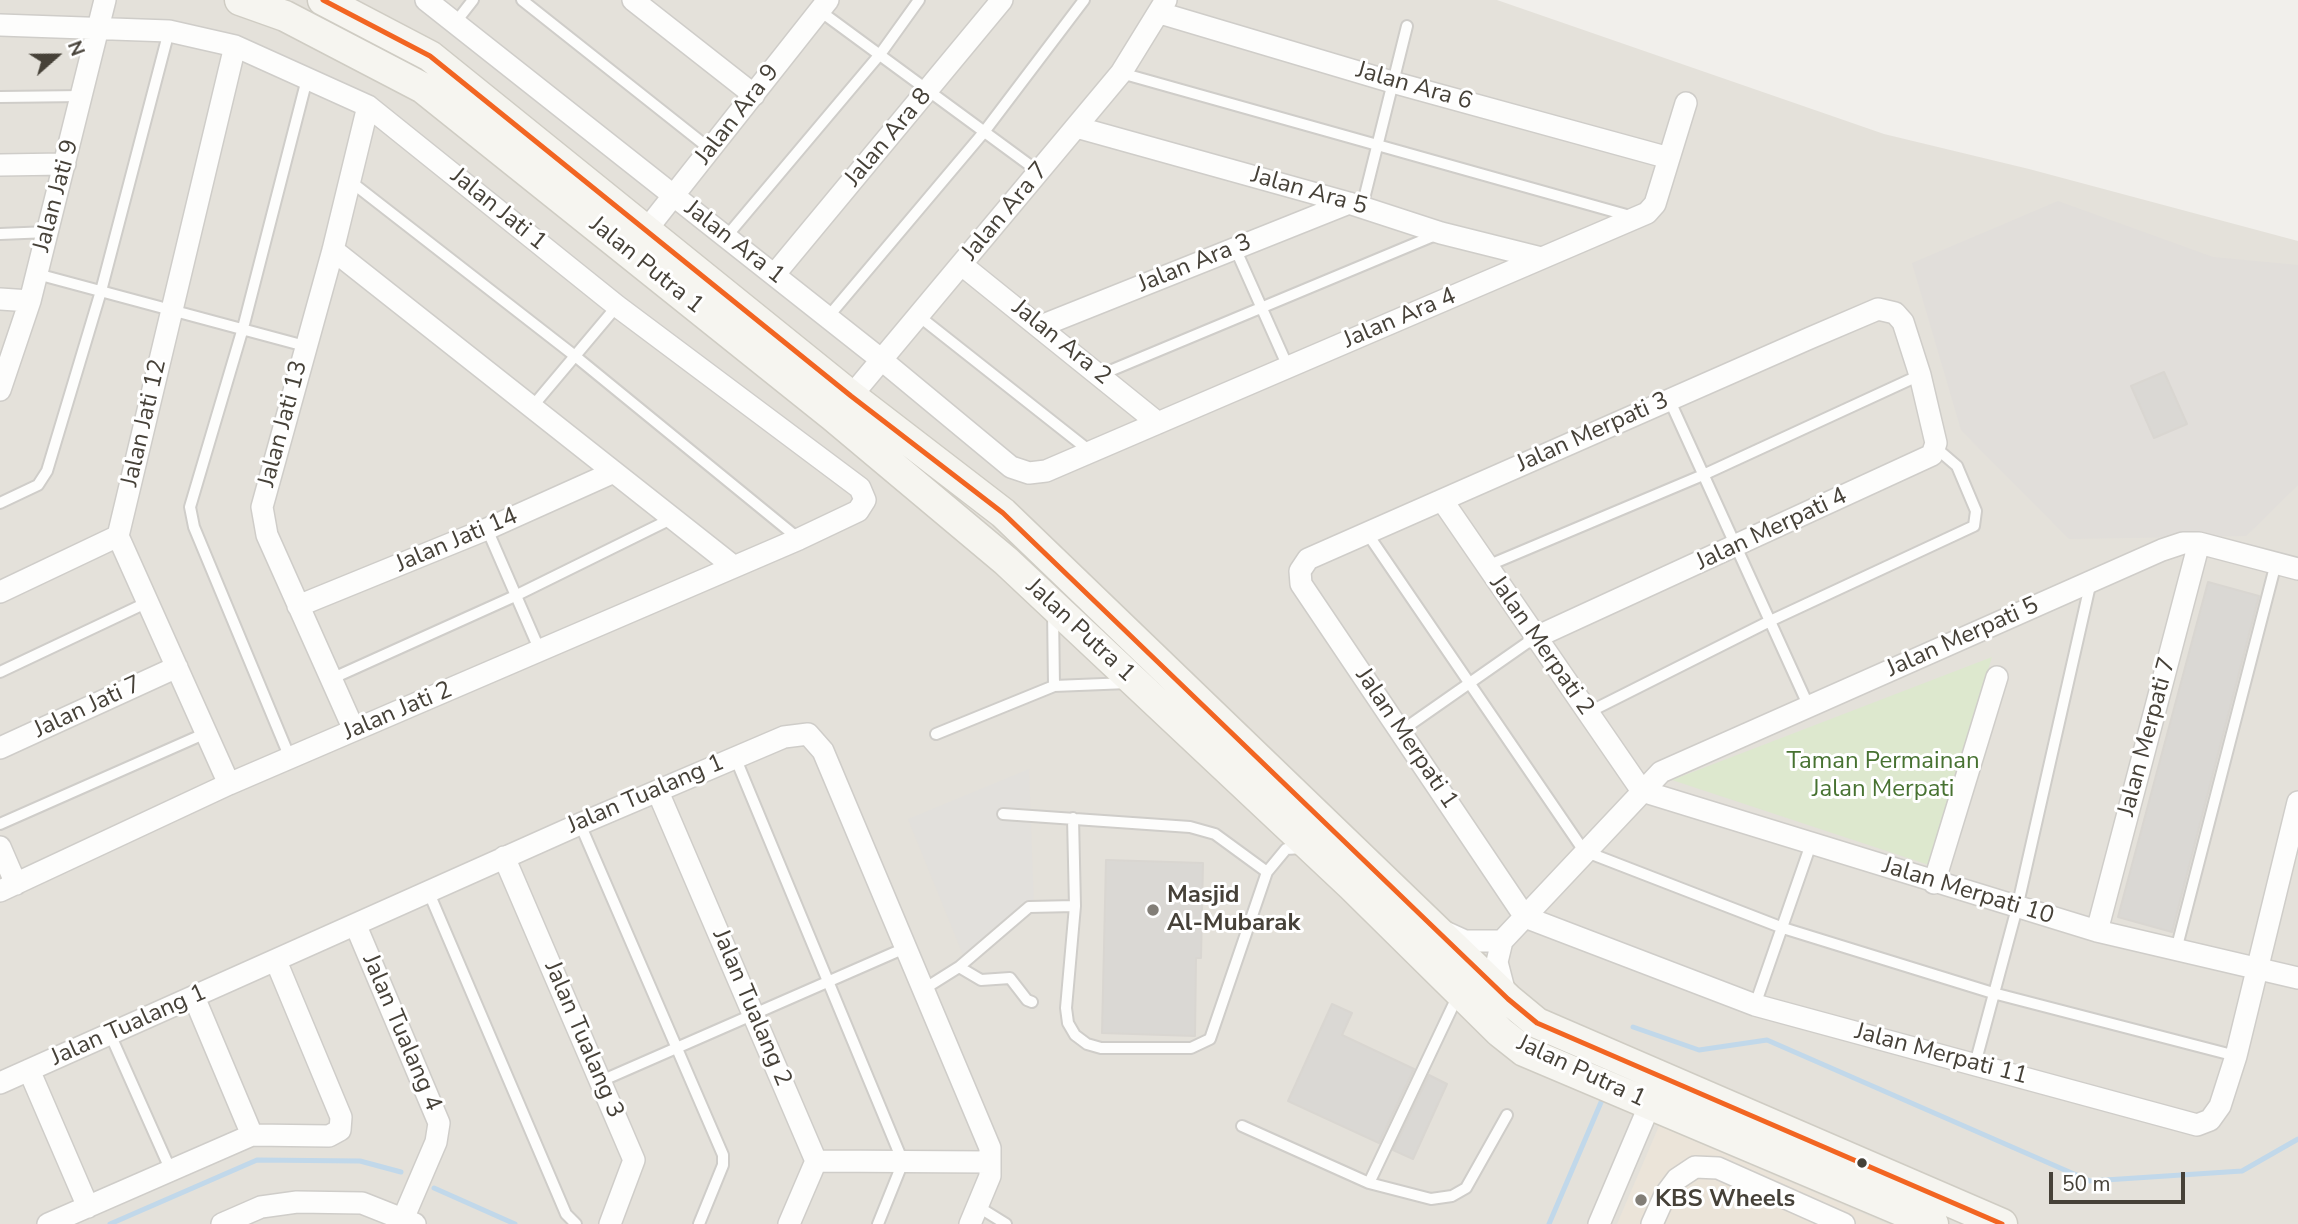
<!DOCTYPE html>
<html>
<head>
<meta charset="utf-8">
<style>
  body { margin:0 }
  #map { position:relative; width:2298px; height:1224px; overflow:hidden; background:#f1efeb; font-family:"Nunito Sans",sans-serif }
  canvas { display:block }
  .north { position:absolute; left:21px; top:21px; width:70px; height:70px; -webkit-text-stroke:5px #fff; paint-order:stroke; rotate:69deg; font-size:19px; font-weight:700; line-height:28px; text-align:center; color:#464138 }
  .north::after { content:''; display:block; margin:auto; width:24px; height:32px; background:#464138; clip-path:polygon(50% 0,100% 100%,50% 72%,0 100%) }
  .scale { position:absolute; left:2049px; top:1172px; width:136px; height:32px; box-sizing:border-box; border:4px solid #464138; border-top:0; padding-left:9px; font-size:21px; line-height:24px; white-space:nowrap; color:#464138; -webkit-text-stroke:5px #fff; paint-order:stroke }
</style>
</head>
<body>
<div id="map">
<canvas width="2298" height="1224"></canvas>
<div class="north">N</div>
<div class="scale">50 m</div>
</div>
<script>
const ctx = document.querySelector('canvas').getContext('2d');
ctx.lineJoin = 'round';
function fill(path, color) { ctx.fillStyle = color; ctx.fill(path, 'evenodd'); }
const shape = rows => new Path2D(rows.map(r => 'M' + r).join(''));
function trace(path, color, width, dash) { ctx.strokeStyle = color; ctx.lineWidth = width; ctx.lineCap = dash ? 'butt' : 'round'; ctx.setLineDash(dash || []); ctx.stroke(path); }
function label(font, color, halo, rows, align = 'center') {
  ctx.font = font + ' "Nunito Sans",sans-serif'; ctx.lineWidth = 6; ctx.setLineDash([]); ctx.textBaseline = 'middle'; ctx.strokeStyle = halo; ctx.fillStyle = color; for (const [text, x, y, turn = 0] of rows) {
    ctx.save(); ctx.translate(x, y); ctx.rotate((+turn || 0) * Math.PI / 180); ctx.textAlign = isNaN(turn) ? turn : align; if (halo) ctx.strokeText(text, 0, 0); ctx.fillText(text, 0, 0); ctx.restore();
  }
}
fill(shape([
  [0,0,1497,0,1884,134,2029,169,2298,241,2298,1224,0,1224]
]), '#e4e1da');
fill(shape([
  [1659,1126,1888,1224,1617,1224]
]), '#ebe4d9');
fill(shape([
  [2058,201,2213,257,2298,265,2298,485,2246,536,2069,539,1961,430,1912,263]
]), '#e1deda');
fill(shape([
  [1992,657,1929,865,1672,780]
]), '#dde8ce');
fill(shape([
  [1029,769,1034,909,968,967,908,819]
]), '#e2e0dc');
trace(shape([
  [1633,1027,1699,1050,1767,1040,2090,1181,2242,1171,2298,1139],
  [434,1188,515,1224],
  [110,1224,257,1160,360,1161,401,1172],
  [1549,1224,1602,1100]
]), '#c1d8ea', 5);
const building = shape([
  [2164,372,2187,424,2154,438,2131,386,2164,372],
  [2208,582,2259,596,2172,932,2118,917,2208,582],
  [1106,860,1203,863,1201,958,1196,958,1195,1036,1102,1033,1106,860],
  [1332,1004,1352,1013,1342,1035,1414,1069,1379,1143,1288,1101,1332,1004],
  [1429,1075,1447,1084,1413,1159,1393,1150,1429,1075]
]);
fill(building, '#dad8d4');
trace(building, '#d9d6d1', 2);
const lane = shape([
  [522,0,710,149],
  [820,11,1039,172],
  [455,23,473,0],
  [1121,73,1630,216],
  [0,97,83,96],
  [350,181,575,356,799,539],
  [1362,207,1407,26],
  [0,234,48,232],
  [726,237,881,53,919,0],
  [1235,248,1288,367],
  [37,274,305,346],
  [828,317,984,132,1084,0],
  [920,317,1091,452],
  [1100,375,1438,234],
  [1669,399,1809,707],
  [532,407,617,306],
  [0,503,38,485,47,471,101,291,169,31],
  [487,529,540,651],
  [1367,533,1584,851,1783,928,1993,993,2236,1056],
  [1487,566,1703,475,1920,375],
  [0,672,148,602],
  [331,679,515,596,673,518],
  [1054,686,1128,683],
  [1587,713,1770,621,1974,526,1976,511,1957,466,1936,448],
  [1401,731,1534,638],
  [936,734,1054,686,1053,611],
  [735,757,903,1162,878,1224],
  [290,758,194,527,190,507,243,328,307,79],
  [1003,814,1190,827,1215,834,1267,872],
  [1073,818,1075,906,1066,1008,1068,1023,1075,1035,1087,1044,1101,1048,1191,1048,1210,1039,1267,872,1286,849,1303,848],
  [0,824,206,733],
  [580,824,723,1155,723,1165,699,1224],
  [429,893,566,1214,576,1224],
  [2176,950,2276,563],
  [959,967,981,980,1010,978,1027,1000,1032,1002],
  [924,989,959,967,1029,907,1075,906],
  [1755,1005,1811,844],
  [110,1034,171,1171],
  [1975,1064,2017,908,2091,581],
  [601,1081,905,948],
  [1242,1126,1369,1183,1431,1199,1452,1196,1466,1188,1507,1115],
  [1369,1183,1459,993],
  [977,1206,1006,1224]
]);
const street = shape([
  [426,0,883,361,1011,467,1029,473,1046,471,1647,213,1655,204,1686,103],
  [633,0,754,95],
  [1160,13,1392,82,1669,158],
  [0,25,169,31,235,46,368,106,617,306,860,488,865,500,858,511,799,539,229,784,0,891],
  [1076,127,1349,203,1441,233,1541,258],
  [0,165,65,164],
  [647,229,828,0],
  [333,250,733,566],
  [962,265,1158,423],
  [774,275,1002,0],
  [0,299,30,301],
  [1041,326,1349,203],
  [0,390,30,301,105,0],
  [842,407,1121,73,1166,0],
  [1442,500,1642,791],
  [0,592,118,536],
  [298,606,487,529,614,472],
  [354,730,267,535,262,507,333,250,368,106],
  [0,748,177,667],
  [229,784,118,536,235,46],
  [1642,791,2097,931,2298,978],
  [658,792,816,1161,789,1224],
  [0,847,16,884],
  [504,857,634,1160,610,1224],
  [1934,883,1997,677],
  [1525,917,1301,584,1300,571,1308,559,1810,338,1878,309,1895,313,1903,322,1920,375,1936,443,1932,455,1534,638],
  [1525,917,1755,1005,2197,1125,2210,1120,2220,1106,2236,1056,2298,802],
  [356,926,439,1123,436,1142,403,1219],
  [1443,931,1465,941,1502,941],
  [2097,931,2199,543],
  [1505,993,1497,962,1502,941,1661,772,2162,550,2183,543,2199,543,2298,569],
  [194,997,252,1135],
  [29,1070,88,1207],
  [0,1083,580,824,784,737,808,734,823,751,990,1148,990,1176,970,1224],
  [816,1161,990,1162],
  [48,1224,252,1135,329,1136,340,1130,341,1117,276,961],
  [222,1224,261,1207,297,1202,362,1203,415,1224],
  [1599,1224,1650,1104],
  [1652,1224,1665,1195,1677,1179,1695,1167,1718,1168,1844,1224]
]);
const secondary = shape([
  [240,0,285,16,423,88,833,416,1006,561,1352,886,1500,1032,1524,1051,1933,1224],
  [323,0,430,56,851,396,1003,513,1508,999,1537,1023,2002,1224]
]);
trace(lane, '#cfcdc9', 14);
trace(street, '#cfcdc9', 24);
trace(secondary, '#cfccc3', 33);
trace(lane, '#fdfdfc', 10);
trace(street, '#fdfdfc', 21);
trace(secondary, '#f6f5f0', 30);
trace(shape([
  [323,0,430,56,851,396,1003,513,1508,999,1537,1023,2002,1224]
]), '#f26522', 5);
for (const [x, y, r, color] of [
  [1153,910,7,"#827e77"],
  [1862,1163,6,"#464138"],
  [1641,1200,7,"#827e77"]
]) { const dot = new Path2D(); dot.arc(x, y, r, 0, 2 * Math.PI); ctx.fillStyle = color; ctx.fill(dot); trace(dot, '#fff', 2.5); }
label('24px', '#464138', '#fff', [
  ["Jalan Ara 6",1414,87,16],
  ["Jalan Ara 9",738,115,-52],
  ["Jalan Ara 8",889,138,-50],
  ["Jalan Ara 5",1309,192,16],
  ["Jalan Jati 9",57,196,-75],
  ["Jalan Jati 1",498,210,39],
  ["Jalan Ara 7",1006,212,-50],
  ["Jalan Ara 1",734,243,38],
  ["Jalan Ara 3",1195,264,-22],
  ["Jalan Putra 1",646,266,39],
  ["Jalan Ara 4",1400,319,-23],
  ["Jalan Ara 2",1061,343,39],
  ["Jalan Jati 12",145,423,-77],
  ["Jalan Jati 13",284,424,-75],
  ["Jalan Merpati 3",1593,433,-24],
  ["Jalan Merpati 4",1772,530,-25],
  ["Jalan Jati 14",457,541,-23],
  ["Jalan Putra 1",1080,631,43],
  ["Jalan Merpati 5",1963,638,-24],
  ["Jalan Merpati 2",1541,646,55],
  ["Jalan Jati 7",88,708,-25],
  ["Jalan Jati 2",398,712,-23],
  ["Jalan Merpati 7",2148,737,-75],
  ["Jalan Merpati 1",1406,739,56],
  ["Jalan Tualang 1",646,795,-23],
  ["Jalan Merpati 10",1968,892,17],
  ["Jalan Tualang 2",751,1008,67],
  ["Jalan Tualang 1",129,1026,-24],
  ["Jalan Tualang 4",401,1033,67],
  ["Jalan Tualang 3",583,1040,67],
  ["Jalan Merpati 11",1941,1055,15],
  ["Jalan Putra 1",1581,1072,25]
]);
label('24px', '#477231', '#fff', [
  ["Taman Permainan",1883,762],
  ["Jalan Merpati",1883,790]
]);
label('bold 24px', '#464138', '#fff', [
  ["Masjid",1167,896],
  ["Al-Mubarak",1167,924],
  ["KBS Wheels",1655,1200]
], 'left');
</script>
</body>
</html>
